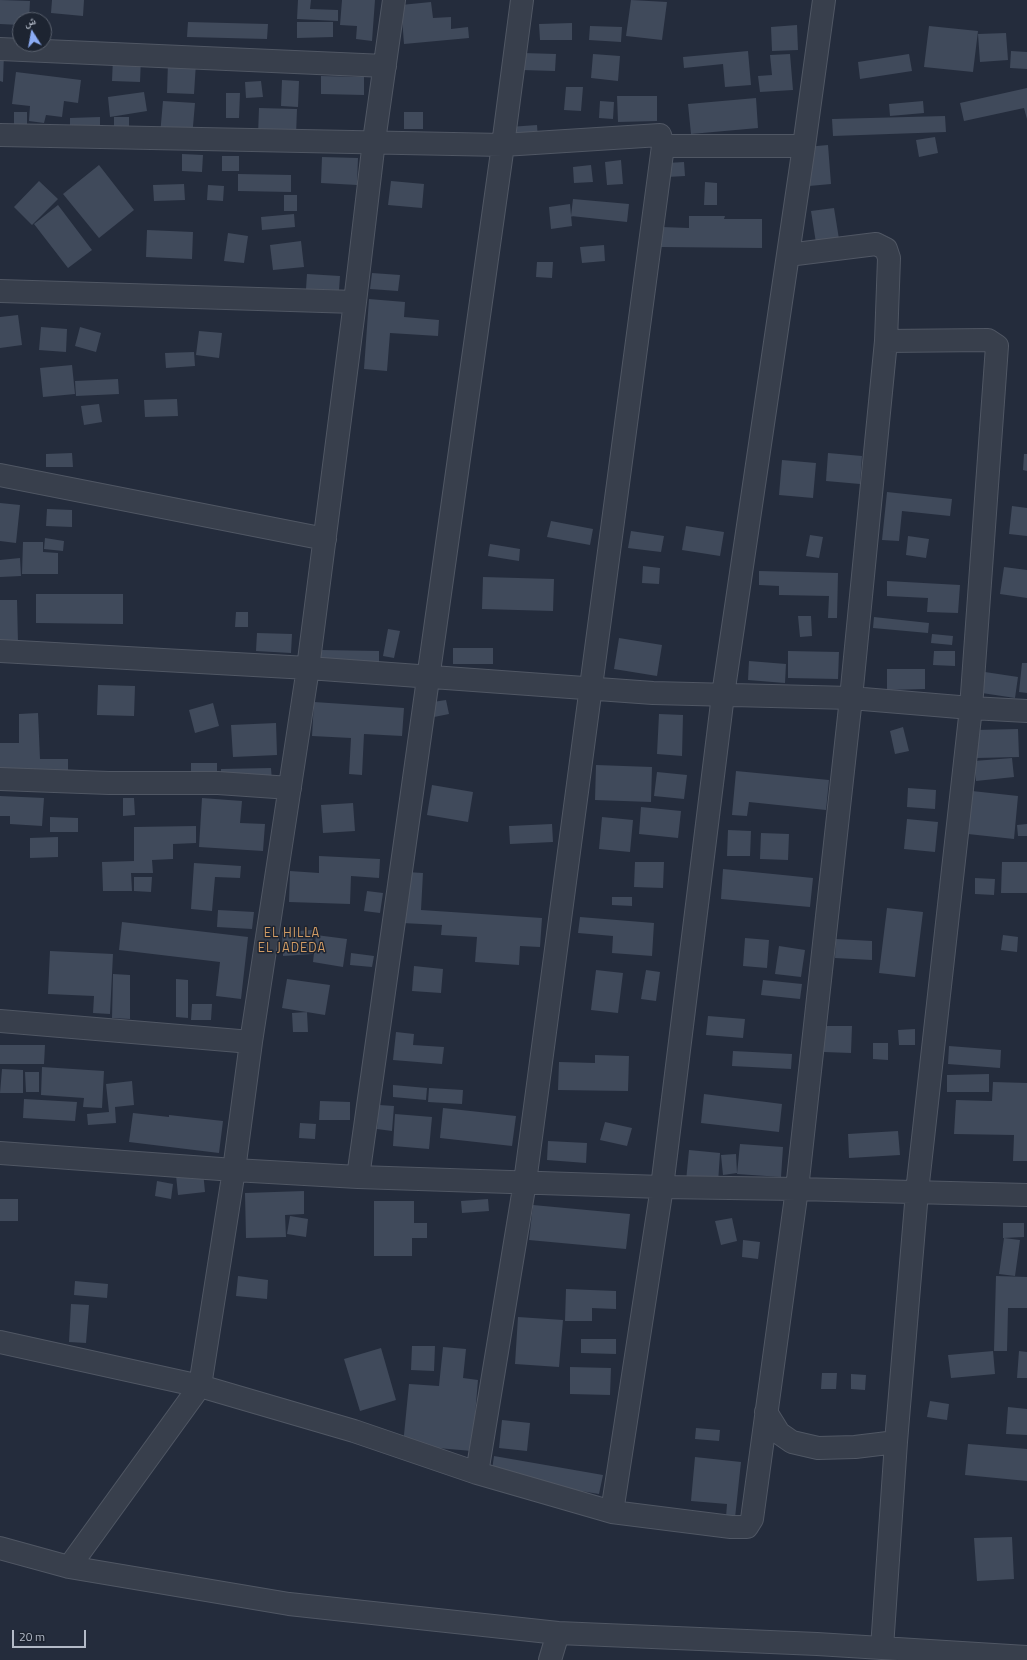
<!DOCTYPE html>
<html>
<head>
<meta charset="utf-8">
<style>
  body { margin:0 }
  #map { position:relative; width:1027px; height:1660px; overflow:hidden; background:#242c3c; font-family:"Titillium Web","Noto Naskh Arabic",sans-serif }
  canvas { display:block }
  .north { position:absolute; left:12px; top:12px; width:40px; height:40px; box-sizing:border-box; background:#1d2431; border:1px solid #59606d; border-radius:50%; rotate:349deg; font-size:11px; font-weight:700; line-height:16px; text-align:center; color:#b3bac7 }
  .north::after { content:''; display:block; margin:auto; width:14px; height:18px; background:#8bacf5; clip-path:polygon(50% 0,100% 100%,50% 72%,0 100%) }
  .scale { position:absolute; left:12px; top:1630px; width:74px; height:18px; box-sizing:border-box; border:2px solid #b3bac7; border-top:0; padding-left:5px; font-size:12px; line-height:14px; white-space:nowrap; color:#b3bac7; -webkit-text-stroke:3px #1d2431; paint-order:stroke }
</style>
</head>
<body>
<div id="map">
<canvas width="1027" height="1660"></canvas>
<div class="north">ش</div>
<div class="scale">20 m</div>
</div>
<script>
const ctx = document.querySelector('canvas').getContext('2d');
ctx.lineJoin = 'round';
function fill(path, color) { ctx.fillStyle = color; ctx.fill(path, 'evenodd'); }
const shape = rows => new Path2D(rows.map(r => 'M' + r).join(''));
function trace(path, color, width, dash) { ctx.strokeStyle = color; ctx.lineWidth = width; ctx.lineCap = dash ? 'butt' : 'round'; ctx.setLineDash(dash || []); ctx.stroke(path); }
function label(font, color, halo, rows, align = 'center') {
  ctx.font = font + ' "Titillium Web",sans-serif'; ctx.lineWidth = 3; ctx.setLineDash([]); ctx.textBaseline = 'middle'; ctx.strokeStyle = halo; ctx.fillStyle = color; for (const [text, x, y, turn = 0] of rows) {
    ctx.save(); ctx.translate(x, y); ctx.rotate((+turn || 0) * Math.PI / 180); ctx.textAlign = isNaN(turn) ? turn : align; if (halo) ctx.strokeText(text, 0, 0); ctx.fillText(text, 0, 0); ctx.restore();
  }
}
fill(shape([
  [0,0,30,1,29,20,20,20,20,25,0,24],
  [52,0,84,0,83,16,51,13],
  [298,0,311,0,310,9,338,10,338,21,297,19],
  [342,0,375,0,372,41,356,39,357,26,340,25],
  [631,0,667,2,662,40,626,36],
  [431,2,433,18,451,17,451,29,468,27,469,38,404,44,401,5],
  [188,22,268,24,267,39,187,37],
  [297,22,333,22,333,37,297,38],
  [572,23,572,40,540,40,539,24],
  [797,25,798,50,772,51,771,27],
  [590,26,622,27,621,42,589,40],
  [929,26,978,31,973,72,924,67],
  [1006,33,1008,60,980,62,978,34],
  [748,51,751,85,725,87,723,64,684,68,683,57],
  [1011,51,1027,52,1027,69,1010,68],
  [0,53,4,53,3,82,0,81],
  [523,53,556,54,555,71,522,70],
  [593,54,620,56,618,81,591,78],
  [790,54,793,90,760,92,758,76,772,75,770,55],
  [909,54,912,71,860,79,858,62],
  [113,58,141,58,140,82,112,81],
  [168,62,196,63,194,94,167,93],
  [16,72,81,80,78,103,64,101,62,117,46,115,44,123,29,121,30,106,12,104],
  [321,76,364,77,364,95,321,94],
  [282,80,299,81,298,107,281,106],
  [261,81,263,97,246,98,245,82],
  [566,87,583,87,581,111,564,110],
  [1027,88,1027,119,1024,108,964,121,960,103],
  [144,92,147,111,110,117,108,97],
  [226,93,240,93,239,118,226,118],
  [617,96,657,96,657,121,618,122],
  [756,98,758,128,691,134,688,104],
  [163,101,195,103,192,138,160,135],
  [600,101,614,102,613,119,599,118],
  [923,101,924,113,890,116,889,104],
  [259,108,297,109,296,136,258,135],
  [14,112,27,112,27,130,14,130],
  [404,112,423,112,423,129,404,129],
  [945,116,946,132,833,136,832,119],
  [100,117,100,132,70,133,70,118],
  [114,117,129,117,129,132,114,132],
  [537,125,538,139,510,142,509,127],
  [935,137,938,153,919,157,916,140],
  [828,145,831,184,809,186,806,147],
  [182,154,203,155,202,172,182,171],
  [222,156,239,156,239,171,222,171],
  [322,157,358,158,357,185,321,183],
  [621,160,623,184,607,185,605,162],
  [684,162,685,176,667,177,667,163],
  [99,165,134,210,99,238,63,194],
  [591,165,593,182,574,183,573,167],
  [238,174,291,175,291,192,238,191],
  [39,181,58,199,32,225,14,207],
  [391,181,424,184,422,208,388,205],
  [705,182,717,183,717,205,704,205],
  [184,184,185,200,154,201,153,185],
  [208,185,224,186,223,201,207,200],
  [284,195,297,195,297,211,284,211],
  [573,199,629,204,627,222,571,216],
  [570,204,572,226,551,229,549,207],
  [58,205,92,250,68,268,34,224],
  [834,208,839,239,816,243,811,211],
  [294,214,295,227,262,230,261,217],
  [689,216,725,216,724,219,762,219,762,248,661,247,662,227,689,228],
  [147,230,193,232,192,259,146,257],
  [228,233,248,236,244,263,224,261],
  [301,241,304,267,273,270,270,245],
  [604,245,605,261,582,263,580,247],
  [537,262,553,262,552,278,536,277],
  [372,273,400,275,398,291,370,289],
  [307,274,340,276,339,290,306,289],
  [369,299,405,302,404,317,439,320,438,336,390,333,387,371,364,369],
  [18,315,22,345,0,348,0,317],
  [41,327,67,329,66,352,39,350],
  [80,327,101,333,96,352,75,346],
  [199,331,222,333,219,358,196,355],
  [194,352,195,366,166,368,165,353],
  [72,365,75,394,43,397,40,368],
  [118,379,119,394,76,396,75,381],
  [177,399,178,416,145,417,144,400],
  [99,404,102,422,84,425,81,406],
  [72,453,73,467,46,467,46,454],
  [828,453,862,456,860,484,826,481],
  [1024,454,1027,454,1027,471,1023,470],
  [782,460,816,463,813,498,779,495],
  [887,492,952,499,950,516,902,511,899,541,882,540],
  [0,503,20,505,16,543,0,541],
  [1012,506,1027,508,1027,536,1009,534],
  [47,509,72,510,72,527,46,526],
  [551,521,593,529,590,545,547,537],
  [686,526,724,532,720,556,682,550],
  [631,531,664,536,661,552,628,548],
  [810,535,823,537,819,558,806,556],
  [908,536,929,539,926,558,906,555],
  [45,538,64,541,63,551,44,549],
  [23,542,43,542,43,552,58,553,58,574,22,574],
  [490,544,520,549,519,561,488,556],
  [20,558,21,576,0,577,0,560],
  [643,566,660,568,659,584,642,583],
  [1004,567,1027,570,1027,598,1000,594],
  [759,571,838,573,837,618,828,618,829,596,779,595,779,586,759,585],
  [483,577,554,579,553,611,482,609],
  [887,581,960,585,958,613,927,612,928,598,887,596],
  [36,594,123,594,123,624,36,623],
  [0,600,17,600,18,643,0,643],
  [236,612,248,612,248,627,235,627],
  [798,616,811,616,812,636,800,637],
  [874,617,929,623,928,633,873,628],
  [388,629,400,631,394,658,383,656],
  [257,633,292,634,291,653,256,651],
  [932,634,953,636,952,645,931,643],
  [619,638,662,645,657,676,614,669],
  [453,648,493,648,493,664,453,664],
  [321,650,379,651,379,665,321,664],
  [788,651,839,652,838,679,788,678],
  [934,651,955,651,955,666,933,665],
  [749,661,786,664,785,683,748,680],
  [1022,663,1027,663,1027,693,1019,692],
  [887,669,925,669,925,689,887,690],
  [985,672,1018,677,1015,698,982,693],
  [98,685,135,686,134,716,97,715],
  [446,700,449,714,429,718,426,703],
  [314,702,404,708,402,736,364,734,362,775,349,774,351,738,312,736],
  [213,703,219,726,195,733,189,710],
  [38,713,40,759,68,759,68,771,0,773,0,743,19,743,19,714],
  [659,714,683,715,682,756,657,754],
  [276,723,277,755,233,757,231,725],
  [903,727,909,751,895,754,890,731],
  [1018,729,1019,757,977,758,975,730],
  [1012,758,1014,777,976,781,974,761],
  [191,763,217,763,217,782,191,782],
  [596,765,652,767,651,802,595,800],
  [271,768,272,781,221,782,221,769],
  [736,771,829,780,826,810,749,802,747,816,732,815],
  [657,772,687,775,684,799,654,796],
  [432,785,473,792,468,822,427,815],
  [908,788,936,790,935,809,907,807],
  [972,791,1018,796,1014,839,968,834],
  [0,796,44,798,42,826,10,824,10,816,0,816],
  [123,798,134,798,135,815,123,816],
  [202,798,242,801,240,823,265,824,263,851,199,847],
  [353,803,355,831,323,833,321,805],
  [641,807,681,811,678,838,639,834],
  [50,817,78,818,78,832,50,832],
  [602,817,633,820,630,852,599,849],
  [907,819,938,822,935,852,904,849],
  [552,824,553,842,510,844,509,826],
  [1027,824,1027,836,1018,836,1017,825],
  [196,826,196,843,173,844,173,859,152,860,153,873,131,873,132,891,103,891,102,862,134,861,134,827],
  [728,830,751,831,750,856,727,856],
  [761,833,789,834,788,860,760,859],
  [58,837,58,857,30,858,30,838],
  [319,856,380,859,379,878,351,876,350,904,289,902,290,871,319,873],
  [635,862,664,862,663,888,634,887],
  [1002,862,1027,862,1027,893,1001,893],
  [194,863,241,866,240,878,215,877,212,911,191,909],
  [723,869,813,878,810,907,721,899],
  [406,872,423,873,421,910,542,918,540,947,520,946,519,965,475,962,477,937,441,935,442,925,402,923],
  [134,877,152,877,151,892,134,891],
  [975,878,995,879,994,895,975,894],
  [367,891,383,893,380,913,364,911],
  [612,897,632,897,632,906,612,905],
  [887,908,923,912,915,977,879,973],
  [218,910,254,912,252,929,217,927],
  [580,917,654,923,652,956,612,953,613,936,578,933],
  [122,922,248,937,241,999,216,996,220,962,119,950],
  [312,930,313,954,283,956,282,932],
  [316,935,347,939,343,967,313,962],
  [1003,935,1018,937,1017,952,1001,950],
  [745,938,769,940,767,968,743,966],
  [836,939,872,941,872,960,835,958],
  [779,946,805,950,801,977,775,974],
  [50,951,113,954,110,1014,93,1013,94,996,48,994],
  [351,953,374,956,372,967,350,965],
  [414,966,443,969,441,993,412,991],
  [596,970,623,973,618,1013,591,1010],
  [646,970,660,972,656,1001,641,999],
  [113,974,130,975,130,1019,112,1018],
  [176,979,188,980,188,1018,176,1017],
  [287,979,330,985,325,1015,282,1008],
  [763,980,802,984,800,999,761,995],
  [192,1004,212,1004,211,1020,191,1020],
  [307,1012,308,1032,293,1032,292,1013],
  [708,1016,745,1019,743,1038,706,1035],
  [824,1026,852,1026,851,1053,824,1052],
  [915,1029,915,1045,899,1045,898,1030],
  [396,1032,414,1034,413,1045,444,1047,442,1064,393,1060],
  [873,1043,888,1043,888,1060,873,1059],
  [0,1045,45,1045,44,1064,0,1064],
  [949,1046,1001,1050,1000,1068,948,1064],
  [733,1051,792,1054,791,1069,732,1066],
  [595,1055,629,1056,628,1091,558,1090,559,1062,595,1063],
  [42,1067,104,1071,102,1108,83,1107,84,1098,41,1095],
  [2,1069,23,1070,23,1093,0,1093],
  [25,1072,39,1072,39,1092,26,1092],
  [989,1074,989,1092,947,1092,947,1075],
  [132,1081,134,1105,115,1107,116,1123,88,1125,87,1114,109,1112,106,1084],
  [993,1082,1027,1083,1027,1161,1013,1161,1014,1135,954,1134,956,1100,992,1101],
  [393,1085,427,1088,426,1100,393,1097],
  [429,1088,463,1090,462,1104,428,1102],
  [704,1094,782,1104,779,1132,701,1123],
  [24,1099,77,1102,75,1121,23,1118],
  [320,1101,350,1102,350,1120,319,1120],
  [379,1105,394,1106,392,1131,377,1129],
  [443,1108,516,1116,512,1146,440,1138],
  [133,1113,169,1117,169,1115,223,1121,219,1153,129,1142],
  [395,1114,432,1117,429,1149,393,1146],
  [605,1122,632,1128,627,1146,600,1140],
  [300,1123,316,1124,315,1139,299,1138],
  [898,1131,900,1155,849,1158,848,1134],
  [548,1141,587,1143,586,1163,547,1160],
  [740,1144,783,1147,781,1177,737,1174],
  [689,1150,720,1153,718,1183,686,1181],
  [736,1154,737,1173,723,1175,721,1155],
  [203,1171,205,1192,178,1195,176,1175],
  [157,1181,173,1184,171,1199,155,1196],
  [304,1191,304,1214,285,1215,286,1237,246,1238,245,1193],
  [0,1199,18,1199,18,1221,0,1221],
  [488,1199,489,1211,462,1213,461,1201],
  [374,1201,414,1201,414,1223,427,1223,427,1238,412,1238,412,1256,374,1256],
  [533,1205,630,1214,626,1249,529,1240],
  [290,1216,308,1219,306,1237,287,1234],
  [732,1218,737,1241,721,1245,715,1221],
  [1003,1223,1024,1223,1024,1237,1003,1238],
  [1004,1238,1020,1240,1015,1276,999,1274],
  [743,1240,760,1242,758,1259,742,1257],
  [238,1276,268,1280,267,1299,236,1296],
  [996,1276,1027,1277,1027,1308,1008,1308,1007,1351,994,1351],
  [75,1281,108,1284,107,1298,74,1295],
  [566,1289,616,1291,616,1309,592,1308,592,1321,565,1321],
  [71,1304,89,1305,86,1343,69,1342],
  [518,1317,563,1320,559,1367,515,1364],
  [581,1339,616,1339,616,1354,581,1353],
  [412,1346,435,1346,434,1371,411,1370],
  [443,1347,466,1349,463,1378,478,1380,472,1451,403,1445,409,1384,439,1386],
  [381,1348,396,1400,360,1411,344,1359],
  [993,1351,995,1374,951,1378,948,1355],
  [1019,1351,1027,1352,1027,1378,1017,1378],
  [570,1367,611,1368,610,1395,570,1394],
  [822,1373,837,1373,836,1389,821,1389],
  [851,1374,866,1375,865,1390,851,1389],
  [930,1401,949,1404,947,1420,927,1417],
  [1008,1407,1027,1409,1027,1435,1006,1434],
  [502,1420,530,1423,527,1451,499,1448],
  [696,1428,720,1430,719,1441,695,1439],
  [968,1444,1027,1449,1027,1481,965,1475],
  [494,1456,603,1475,599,1494,491,1476],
  [695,1457,741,1462,735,1518,726,1517,727,1504,691,1501],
  [1012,1537,1014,1579,977,1581,974,1538]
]), '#404a5b');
const minor = shape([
  [0,49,385,66],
  [0,135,503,145,660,135,663,146,804,146],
  [0,291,355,302],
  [0,475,325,539],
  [0,651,308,668,653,693,851,698,971,708,1027,711],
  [0,779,109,783,218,783,290,788],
  [0,1021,251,1042],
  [0,1153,234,1170,358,1177,662,1187,797,1189,1027,1195],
  [358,1177,503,145,522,0],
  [0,1342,200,1386,354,1431,477,1473,612,1512,731,1527,747,1527,752,1519,797,1189,851,698,886,341,889,258,886,249,876,244,788,255],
  [766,1412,779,1433,792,1442,818,1448,855,1447,896,1442,917,1192,971,708,997,346,988,340,886,341],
  [477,1473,525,1182,663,146],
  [612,1512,662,1187,723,695,804,146,824,0],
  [0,1548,69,1567,289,1604,558,1633,817,1644,1027,1657],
  [69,1567,200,1386,234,1170,251,1042,308,668,355,302,374,141,394,0],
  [882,1648,896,1442],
  [550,1660,558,1633]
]);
trace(minor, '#505764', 24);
trace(minor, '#383f4c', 22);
ctx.letterSpacing = '1px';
label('13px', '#d19b64', '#1d2431', [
  ["EL HILLA",292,934],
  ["EL JADEDA",292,949]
]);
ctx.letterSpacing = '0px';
</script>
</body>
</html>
